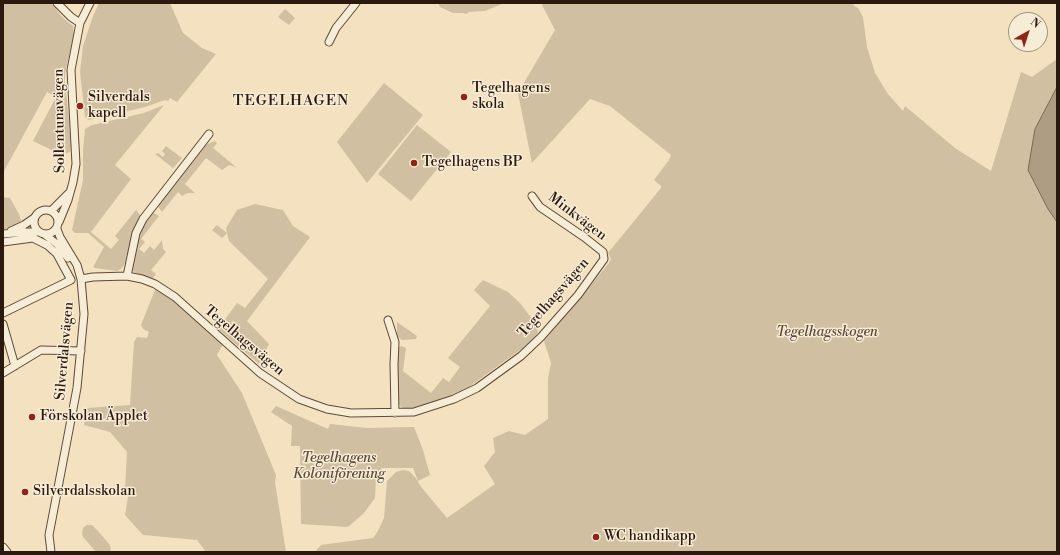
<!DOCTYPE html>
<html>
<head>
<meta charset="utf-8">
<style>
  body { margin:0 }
  #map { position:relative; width:1060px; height:555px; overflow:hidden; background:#f3e1bf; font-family:"Libre Bodoni",serif }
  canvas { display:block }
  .frame { position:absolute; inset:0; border:4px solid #2b180e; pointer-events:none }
  .north { position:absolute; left:1008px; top:12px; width:40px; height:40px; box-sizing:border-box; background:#f7ecd5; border:1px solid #a59785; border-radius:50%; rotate:39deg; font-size:11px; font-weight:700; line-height:16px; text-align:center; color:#2b180e }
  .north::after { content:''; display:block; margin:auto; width:14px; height:18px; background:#8f2418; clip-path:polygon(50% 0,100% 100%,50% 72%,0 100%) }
</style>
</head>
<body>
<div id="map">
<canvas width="1060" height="555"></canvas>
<div class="frame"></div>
<div class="north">N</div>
</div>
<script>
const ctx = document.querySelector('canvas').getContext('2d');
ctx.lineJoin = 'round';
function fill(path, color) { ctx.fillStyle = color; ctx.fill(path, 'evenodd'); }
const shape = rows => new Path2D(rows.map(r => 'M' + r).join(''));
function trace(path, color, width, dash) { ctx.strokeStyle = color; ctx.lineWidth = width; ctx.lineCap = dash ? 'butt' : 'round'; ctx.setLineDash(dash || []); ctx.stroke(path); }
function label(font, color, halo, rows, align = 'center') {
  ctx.font = font + ' "Libre Bodoni",serif'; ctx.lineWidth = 3; ctx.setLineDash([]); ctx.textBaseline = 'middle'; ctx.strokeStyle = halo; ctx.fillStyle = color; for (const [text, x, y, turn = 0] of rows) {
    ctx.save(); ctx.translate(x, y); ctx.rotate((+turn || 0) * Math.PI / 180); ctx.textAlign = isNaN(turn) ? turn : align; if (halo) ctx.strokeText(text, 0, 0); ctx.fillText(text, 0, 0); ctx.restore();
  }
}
fill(shape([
  [3,3,51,3,64,19,73,26,74,34,65,73,65,88,67,99,71,145,70,152,62,155,33,141,56,97,47,92,3,173],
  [99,3,170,3,183,33,202,48,216,54,177,102,170,98,168,101,165,100,145,107,89,120,85,117,80,72,83,46,93,16],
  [438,3,504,3,485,11,469,12,466,14,463,13,453,13,440,7],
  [541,3,853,3,854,6,858,8,863,17,867,47,875,73,888,94,903,111,905,106,955,148,991,171,1021,72,1032,77,1057,59,1057,87,1035,129,1057,164,1057,552,315,552,321,545,373,538,378,531,384,518,387,481,396,472,403,470,409,471,415,477,422,488,447,518,495,484,484,466,495,452,493,438,509,431,525,435,548,419,548,378,551,363,544,341,609,263,611,259,608,253,661,188,661,186,654,180,669,160,671,155,610,106,590,99,532,163,518,93,555,30],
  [285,9,295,18,289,25,278,17],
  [384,83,423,115,367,183,337,142],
  [164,105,115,165,131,179,91,232,111,249,119,240,115,236,136,210,138,212,140,215,130,242,125,263,122,268,117,271,95,268,93,267,104,247,88,233,75,233,72,230,83,180,83,150,85,129,92,125,144,113],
  [417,125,451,152,411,201,378,174],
  [215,141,217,143,213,148,236,167,229,165,222,170,206,158,185,184,195,193,188,193,182,196,178,192,162,212,157,205,205,145],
  [166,146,182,158,173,168,155,154,158,153,163,157,165,154,162,151],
  [3,197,10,198,19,214,22,224,3,230],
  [255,204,283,210,293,226,310,237,247,321,269,344,259,364,218,329,237,303,245,308,268,279,229,241,227,233,222,238,212,230,217,225,227,233,226,228,237,210],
  [152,212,159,216,141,239,145,242,139,249,144,253,150,246,154,250,162,240,163,249,166,252,151,270,156,274,152,279,136,273,133,271,132,265,140,233,148,215],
  [483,280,508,292,520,303,532,319,538,332,536,336,523,348,466,389,444,398,420,406,410,409,405,409,400,406,399,404,397,350,398,348,401,346,406,348,403,371,431,393,443,378,449,382,460,367,448,358,490,306,474,290],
  [155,290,161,291,177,303,223,344,217,355,242,393,276,475,275,482,286,552,206,552,197,540,143,535,125,515,128,497,125,489,127,452,110,432,84,425,87,408,130,405,134,342,137,337,147,338,149,332,143,329,141,325],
  [397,322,417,336,416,339,402,340,397,337],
  [276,406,328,429,330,424,367,428,414,427,423,450,430,475,418,481,413,468,382,468,376,477,375,498,364,513,348,527,301,524,300,446,291,446,292,426,271,412],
  [87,525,92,525,97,530,110,545,111,552,96,552,83,537,82,534,83,528]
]), '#d1bfa1');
const water = shape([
  [1057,87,1057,222,1048,209,1028,170,1035,129,1057,87]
]);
fill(water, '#af9d83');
trace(water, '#7a6854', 1);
const minor = shape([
  [57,3,71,17,80,23],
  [329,42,336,28,356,3],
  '34 222a12 12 0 1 1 24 0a12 12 0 1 1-24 0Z',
  [51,211,68,194],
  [59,222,68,200,73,182,76,164,71,70,80,23,90,3],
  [11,231,24,225,34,218],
  [3,234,27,232,38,232],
  [44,234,57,244,68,258],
  [3,242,33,238,47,245,57,254,71,280,3,313],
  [127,276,136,233,143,219,209,134],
  [81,279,93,277,127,276,142,279,155,284,175,297,260,373,299,399,327,409,351,413,414,412,454,399,477,388,521,356,541,337,578,295,604,259,603,252,584,237,540,207,532,196],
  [388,320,395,342,394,364,395,413],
  [3,324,15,366],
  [3,373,41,350,81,351],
  [3,547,7,552],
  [51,552,49,535,77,388,84,314,81,279,77,265,60,237,57,229]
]);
trace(minor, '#5d4a3a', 9);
trace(minor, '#f7ecd5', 7);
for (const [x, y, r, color] of [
  [464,97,4,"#8f2418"],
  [80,106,4,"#8f2418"],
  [414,163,4,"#8f2418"],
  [32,417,4,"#8f2418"],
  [25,492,4,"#8f2418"],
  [596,537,4,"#8f2418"]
]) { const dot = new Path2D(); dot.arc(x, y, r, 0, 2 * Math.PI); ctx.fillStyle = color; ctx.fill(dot); trace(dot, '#f7ecd5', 1.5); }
label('14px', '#2b180e', '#f7ecd5', [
  ["Tegelhagens",472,89],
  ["skola",472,105],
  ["Silverdals",88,98],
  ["kapell",88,114],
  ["Tegelhagens BP",422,163],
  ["Förskolan Äpplet",40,417],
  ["Silverdalsskolan",33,492],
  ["WC handikapp",604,537]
], 'left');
label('14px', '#2b180e', '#f7ecd5', [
  ["Sollentunavägen",60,121,-91],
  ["Minkvägen",577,217,37],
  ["Tegelhagsvägen",554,298,-49],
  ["Tegelhagsvägen",244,341,40],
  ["Silverdalsvägen",65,351,-85]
]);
label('italic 14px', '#5d4a3a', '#f7ecd5', [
  ["Tegelhagsskogen",827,333],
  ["Tegelhagens",339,459],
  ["Koloniförening",339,475]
]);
ctx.letterSpacing = '1px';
label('15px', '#2b180e', '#f7ecd5', [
  ["TEGELHAGEN",291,101]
]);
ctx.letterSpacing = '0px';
</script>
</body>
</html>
